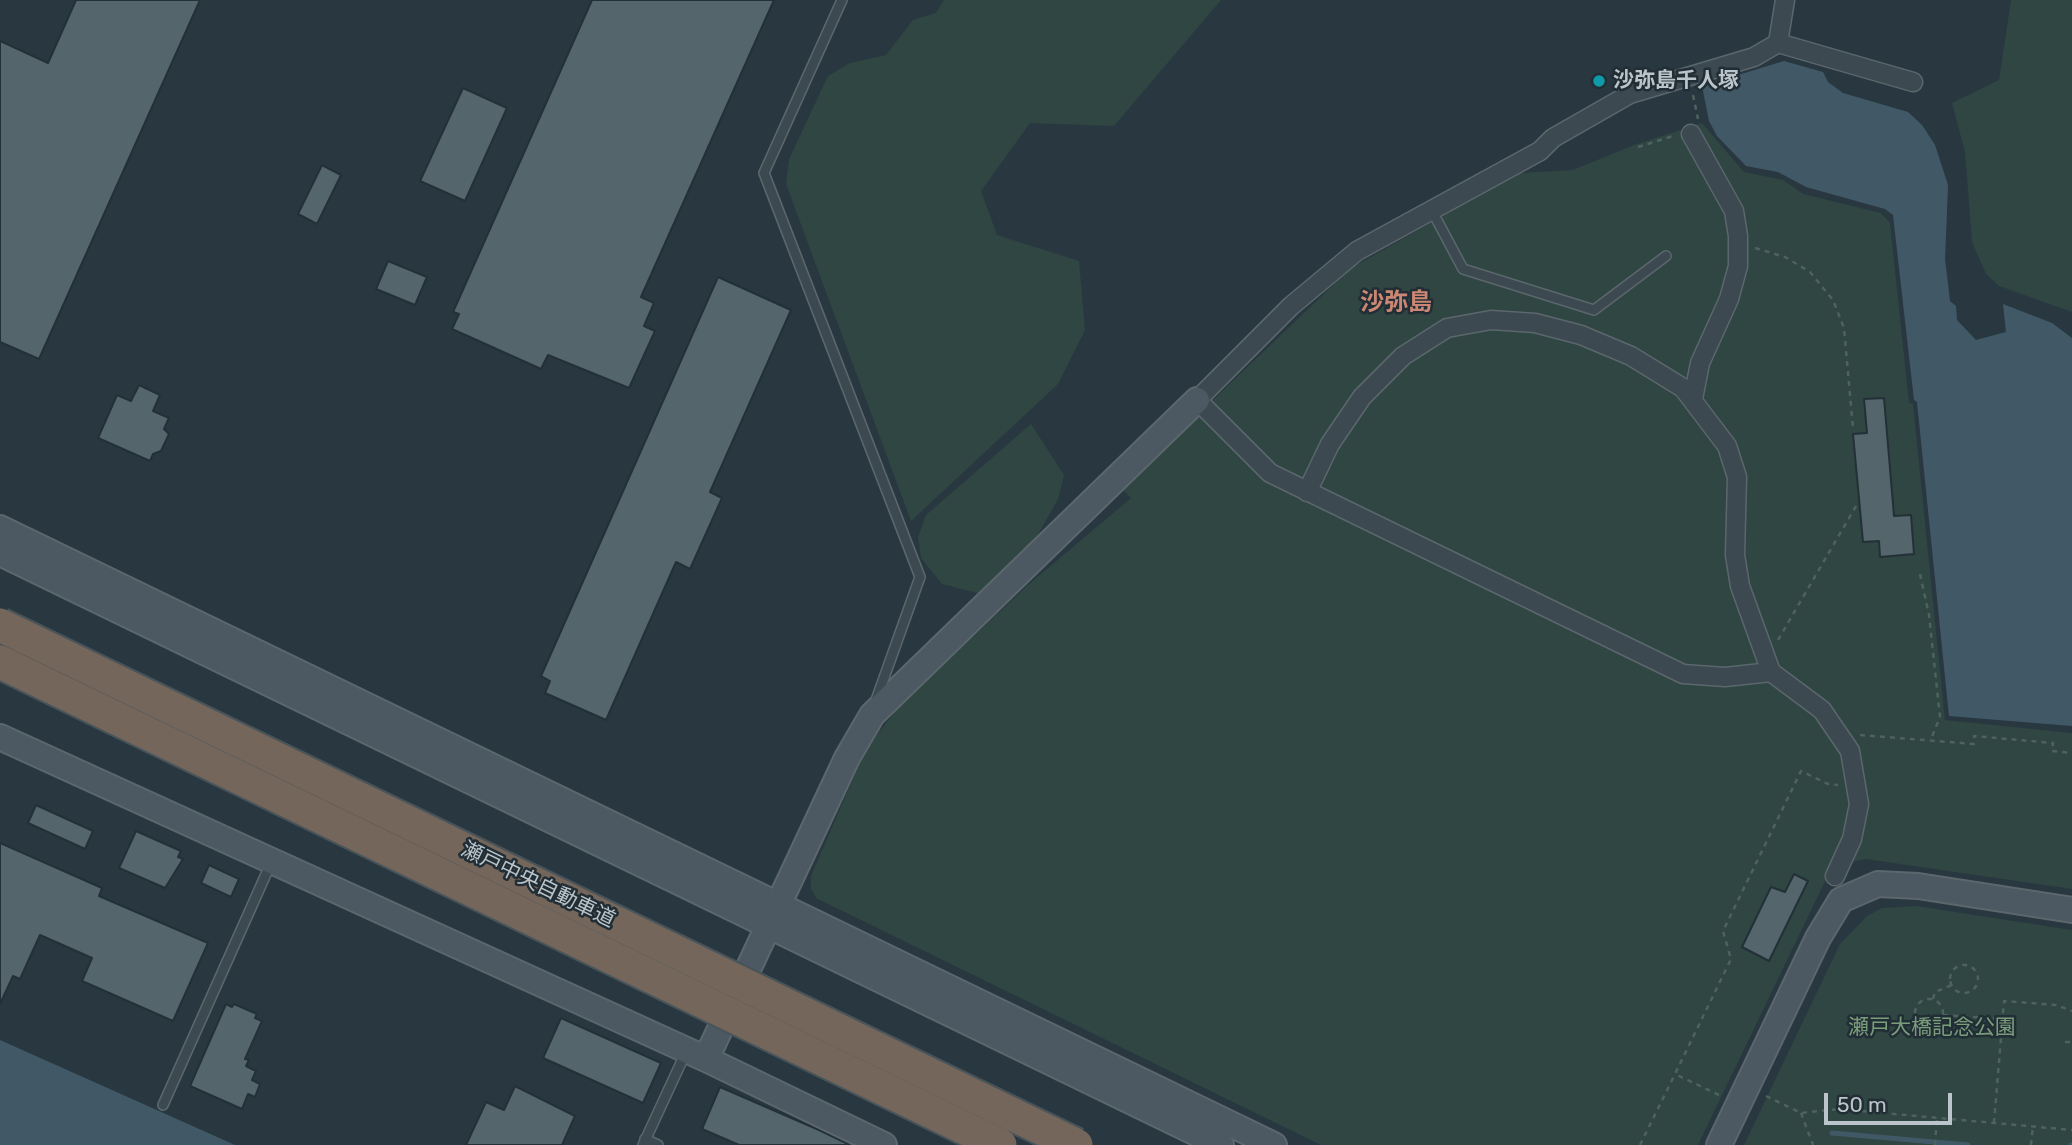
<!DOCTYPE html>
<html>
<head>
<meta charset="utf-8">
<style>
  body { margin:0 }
  #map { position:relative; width:2072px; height:1145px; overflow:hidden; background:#293840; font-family:Rubik,sans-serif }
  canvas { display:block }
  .scale { position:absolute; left:1824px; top:1093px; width:128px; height:32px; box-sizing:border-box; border:4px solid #bac4ca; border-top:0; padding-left:9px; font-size:21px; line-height:24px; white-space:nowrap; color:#bac4ca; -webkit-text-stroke:5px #222e35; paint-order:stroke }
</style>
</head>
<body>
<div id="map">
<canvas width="2072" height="1145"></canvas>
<div class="scale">50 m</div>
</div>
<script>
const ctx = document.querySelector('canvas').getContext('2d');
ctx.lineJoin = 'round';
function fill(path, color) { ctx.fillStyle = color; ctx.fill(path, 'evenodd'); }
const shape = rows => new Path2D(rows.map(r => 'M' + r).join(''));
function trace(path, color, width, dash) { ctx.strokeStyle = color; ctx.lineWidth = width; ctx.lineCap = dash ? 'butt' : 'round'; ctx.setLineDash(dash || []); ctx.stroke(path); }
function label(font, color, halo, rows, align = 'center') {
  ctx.font = font + ' Rubik,"Noto Sans JP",sans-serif'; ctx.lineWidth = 5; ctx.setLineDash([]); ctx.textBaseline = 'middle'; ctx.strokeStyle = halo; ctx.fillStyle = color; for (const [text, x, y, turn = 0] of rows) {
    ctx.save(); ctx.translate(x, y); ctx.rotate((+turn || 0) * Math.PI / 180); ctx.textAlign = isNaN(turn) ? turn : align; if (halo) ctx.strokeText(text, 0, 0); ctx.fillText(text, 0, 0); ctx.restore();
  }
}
fill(shape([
  [944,0,1221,0,1114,126,1030,123,981,191,997,235,1079,261,1085,330,1058,384,911,521,786,184,789,159,828,76,850,63,886,55,913,20,936,13],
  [2011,0,2072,0,2072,312,1999,286,1986,274,1972,242,1965,152,1952,103,1999,80],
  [1702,123,1744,172,1783,180,1803,194,1881,213,1890,223,1909,403,1913,404,1945,720,2072,733,2072,889,1866,859,1850,862,1828,875,1698,1145,1321,1145,816,898,811,888,811,876,859,765,876,736,898,708,1028,585,1131,498,1121,488,1351,268,1520,173,1573,170,1634,145],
  [1031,424,1064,475,1058,499,1033,543,981,594,942,584,921,558,918,537,926,515],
  [1916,906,2072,930,2072,1145,1744,1145,1840,944,1867,916,1882,908]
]), '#2f4642');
fill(shape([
  [1784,61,1823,72,1828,82,1843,93,1908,112,1922,125,1935,145,1948,185,1945,259,1950,301,1956,306,1957,320,1976,340,2006,332,2003,304,2052,323,2072,338,2072,726,1949,716,1917,402,1914,400,1893,215,1885,209,1806,187,1778,172,1746,166,1717,136,1709,121,1702,86],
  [0,1040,235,1145,0,1145]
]), '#415967');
trace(shape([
  [1832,1133,1968,1145],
  [2071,1145,2072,1145]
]), '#415967', 5);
const building = shape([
  [76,0,200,0,39,359,0,342,0,41,48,63,76,0],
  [592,0,774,0,641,297,654,303,644,326,655,331,629,388,548,355,541,369,452,329,459,314,453,312,592,0],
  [463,88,507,108,465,201,420,181,463,88],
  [322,165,341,175,317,224,298,214,322,165],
  [388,261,427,277,415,305,376,289,388,261],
  [718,277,791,310,710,492,722,498,690,569,676,562,606,720,545,693,550,681,541,676,718,277],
  [139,385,160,395,153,411,169,418,164,429,169,434,161,451,153,454,150,461,98,438,117,395,131,401,139,385],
  [1884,398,1894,516,1911,515,1914,554,1880,557,1879,541,1863,542,1853,434,1867,433,1864,399,1884,398],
  [36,805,93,831,85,849,28,823,36,805],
  [136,831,181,851,178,857,183,859,165,888,119,868,136,831],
  [0,843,102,888,99,896,208,943,173,1021,82,981,92,958,40,935,20,979,13,976,0,1004,0,843],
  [209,865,239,879,231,897,201,883,209,865],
  [1794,874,1808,881,1769,961,1742,947,1771,887,1785,892,1794,874],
  [226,1004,232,1007,234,1004,257,1014,255,1018,262,1021,245,1059,249,1060,246,1066,256,1071,252,1080,260,1084,255,1097,248,1094,242,1109,190,1086,226,1004],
  [561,1018,661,1063,643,1103,543,1058,561,1018],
  [515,1086,575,1116,562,1145,466,1145,486,1102,504,1110,515,1086],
  [720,1087,819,1130,850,1145,739,1145,702,1129,720,1087]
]);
fill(building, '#55656c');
trace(building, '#243037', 2);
const lane = shape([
  [842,0,764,173,920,577,875,703],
  [1431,209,1463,269,1594,310,1666,256],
  [163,1105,271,863],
  [645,1139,658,1145],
  [643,1145,686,1052]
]);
const street = shape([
  [1778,43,1785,0],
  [1691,134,1734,211,1738,236,1738,266,1729,299,1700,363,1693,399],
  [1307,492,1330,444,1362,397,1403,356,1447,328,1491,320,1535,323,1581,335,1631,356,1683,388,1727,446,1737,477,1735,555,1740,586,1771,672],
  [1835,876,1852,839,1859,804,1850,751,1822,710,1771,672,1725,677,1683,674,1270,473,1197,400,1291,306,1357,251,1540,151,1553,138,1630,94,1754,57,1778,43,1913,82]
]);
const secondary = shape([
  [0,528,1274,1145],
  [0,553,1221,1145],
  [0,737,706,1059,884,1145],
  [706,1059,847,758,872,715,1197,400],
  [1719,1145,1818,938,1841,900,1878,884,1918,886,2072,910]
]);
trace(lane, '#5b676d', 12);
trace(street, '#5b676d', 21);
trace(secondary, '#5b676d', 28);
trace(shape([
  [1693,95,1698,119],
  [1638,147,1676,135],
  [1755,248,1785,257,1810,272,1833,300,1844,328,1853,428],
  [1920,574,1929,615,1940,717,1931,739],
  [1778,640,1856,506],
  [1860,735,1974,744,1974,736,2053,743,2052,751,2072,753],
  '1950 979a14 14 0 1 1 28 0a14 14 0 1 1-28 0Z',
  [1933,999,1935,992,1952,985],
  '1915 1013a14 14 0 1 1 28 0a14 14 0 1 1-28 0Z',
  [1943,1015,2003,1019],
  [2065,1042,2072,1042],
  [1719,1095,1675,1074,1731,959,1723,931,1801,771,1828,784,1838,785],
  [1766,1096,1801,1113,1839,1109,2072,1130],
  [1801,1113,1813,1145],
  [1994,1123,2004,1001,2056,1005,2072,1011],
  [1640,1145,1675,1074],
  [1935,1145,1937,1118],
  [2031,1145,2033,1126]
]), '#4e625f', 2.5, [5, 5]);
trace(lane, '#3d4950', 9);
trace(street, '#3d4950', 18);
trace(secondary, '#4c5962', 24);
trace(shape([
  [0,638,1045,1145]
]), '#627078', 5, [7, 7]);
const highwayBridge = shape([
  [0,625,1076,1145],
  [0,662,1000,1145]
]);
trace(highwayBridge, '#48545a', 37, []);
trace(highwayBridge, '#75665b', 33);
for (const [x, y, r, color] of [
  [1599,81,7,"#0f9aa8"]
]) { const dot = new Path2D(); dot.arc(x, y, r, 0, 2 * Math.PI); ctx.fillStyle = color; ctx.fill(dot); trace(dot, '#222e35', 2.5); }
label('bold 21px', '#bac4ca', '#222e35', [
  ["沙弥島千人塚",1613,81]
], 'left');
label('21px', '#bac4ca', '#222e35', [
  ["瀬戸中央自動車道",538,885,26]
]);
label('21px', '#7b9d7c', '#222e35', [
  ["瀬戸大橋記念公園",1932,1028]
]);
label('bold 24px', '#cc8774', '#222e35', [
  ["沙弥島",1396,303]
]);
</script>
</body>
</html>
